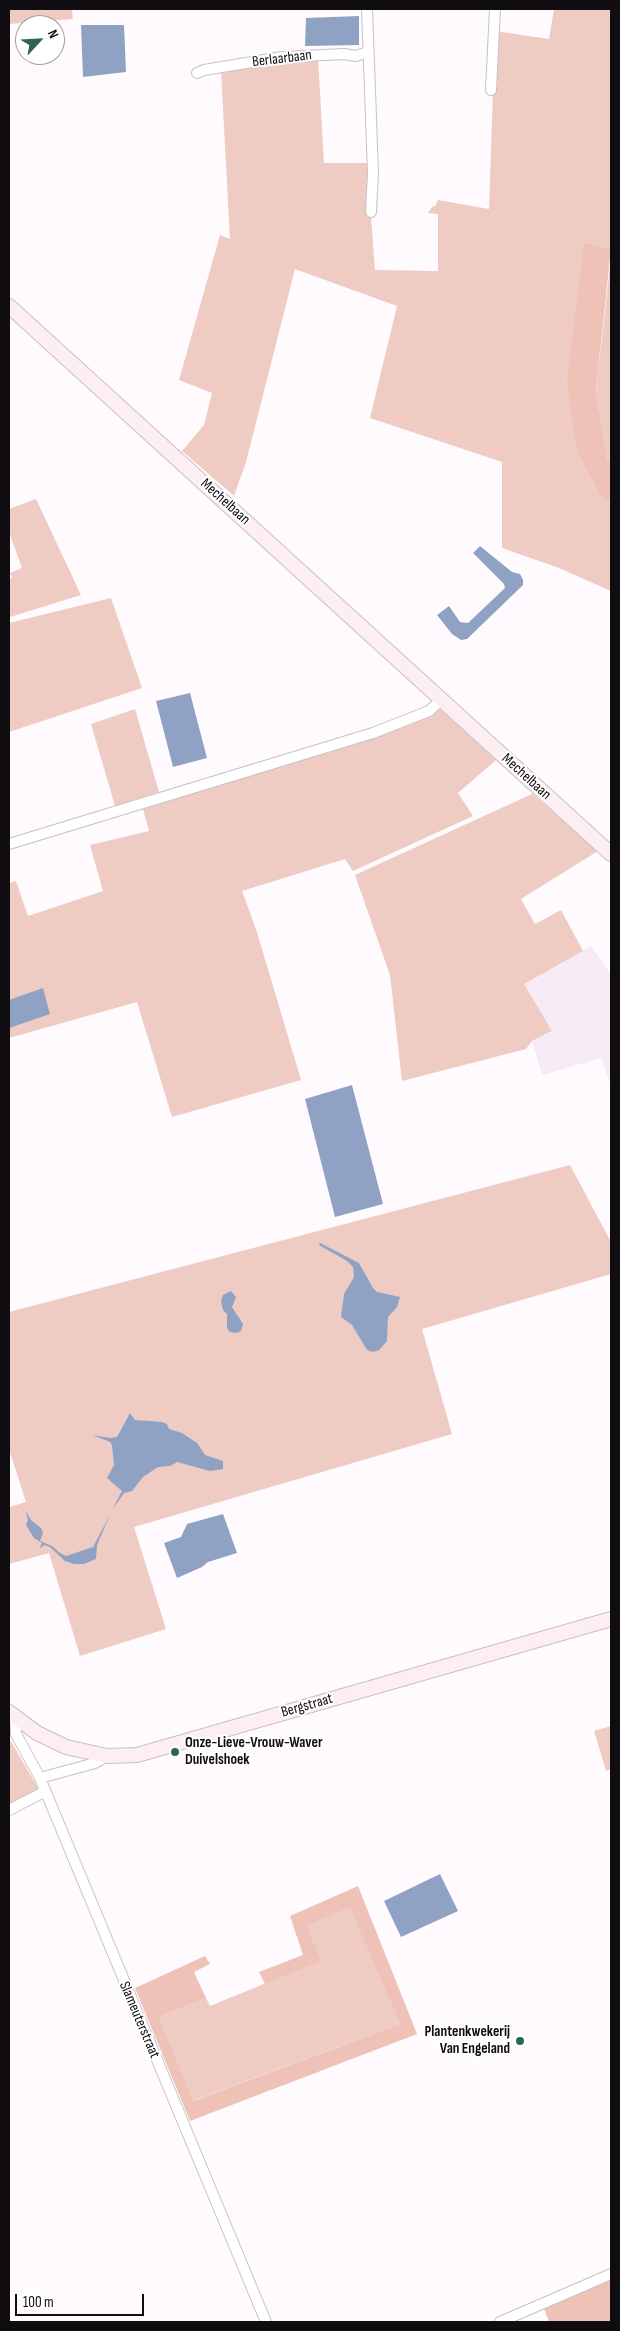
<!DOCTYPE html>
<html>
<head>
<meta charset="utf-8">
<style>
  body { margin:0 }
  #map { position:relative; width:620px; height:2331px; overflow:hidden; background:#fffafe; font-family:"Sofia Sans Condensed",sans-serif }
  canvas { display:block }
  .frame { position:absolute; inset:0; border:10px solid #0f0d0f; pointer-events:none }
  .north { position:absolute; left:15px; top:15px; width:50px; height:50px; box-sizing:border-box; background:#fff; border:1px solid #9f9e9f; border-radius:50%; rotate:65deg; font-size:14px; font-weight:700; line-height:20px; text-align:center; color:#0f0d0f }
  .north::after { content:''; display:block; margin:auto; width:18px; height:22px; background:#2d664f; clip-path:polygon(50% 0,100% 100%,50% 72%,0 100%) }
  .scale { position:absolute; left:15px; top:2294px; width:129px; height:22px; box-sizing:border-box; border:2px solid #0f0d0f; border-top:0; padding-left:6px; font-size:15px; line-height:18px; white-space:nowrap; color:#0f0d0f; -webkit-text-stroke:4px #fff; paint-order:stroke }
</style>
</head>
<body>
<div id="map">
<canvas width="620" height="2331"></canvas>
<div class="frame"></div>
<div class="north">N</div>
<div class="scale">100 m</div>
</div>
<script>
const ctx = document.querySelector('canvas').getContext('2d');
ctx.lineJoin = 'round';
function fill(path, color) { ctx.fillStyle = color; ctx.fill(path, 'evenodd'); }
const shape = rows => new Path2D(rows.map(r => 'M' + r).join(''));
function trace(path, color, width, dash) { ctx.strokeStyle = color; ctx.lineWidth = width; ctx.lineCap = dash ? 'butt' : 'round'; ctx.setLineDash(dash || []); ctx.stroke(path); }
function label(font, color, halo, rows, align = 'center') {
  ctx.font = font + ' "Sofia Sans Condensed",sans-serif'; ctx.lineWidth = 4; ctx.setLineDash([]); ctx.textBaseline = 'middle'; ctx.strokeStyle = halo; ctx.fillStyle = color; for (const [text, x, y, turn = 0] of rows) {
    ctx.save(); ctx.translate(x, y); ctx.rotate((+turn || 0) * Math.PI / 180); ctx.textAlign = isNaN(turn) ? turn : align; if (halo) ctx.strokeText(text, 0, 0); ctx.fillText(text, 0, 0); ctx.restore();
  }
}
fill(shape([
  [591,946,611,975,611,1086,601,1058,542,1075,532,1041,552,1032,524,984]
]), '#f6eaf5');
fill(shape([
  [9,9,72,9,73,19,9,24],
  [554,9,611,9,611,249,584,242,603,498,611,499,611,591,559,568,502,548,502,462,370,418,397,306,295,269,246,462,234,496,182,451,204,425,212,393,179,380,220,235,230,239,221,71,267,63,318,58,324,163,367,163,375,270,438,271,438,214,428,213,432,207,435,206,438,200,489,209,495,31,549,39],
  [611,258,611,461,608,460,596,389],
  [36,499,81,595,10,617,9,579,12,578,10,573,22,568,9,532,9,509],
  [111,598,142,688,9,732,9,623],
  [135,709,159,792,115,806,91,724],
  [440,709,496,760,458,793,473,816,353,871,345,859,242,891,256,929,301,1080,172,1117,137,1002,9,1038,9,883,16,881,28,916,103,891,90,845,149,831,143,809,413,724],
  [532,794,598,851,521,899,535,924,561,910,583,951,524,984,552,1031,532,1041,526,1049,402,1081,390,975,355,875],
  [570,1165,611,1242,611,1274,422,1329,452,1434,134,1527,166,1629,80,1656,49,1553,9,1564,9,1507,26,1502,9,1449,9,1312],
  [611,1726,611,1769,606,1771,594,1731],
  [9,1738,38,1788,35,1793,9,1806],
  [351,1906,400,2024,192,2101,159,2017,206,1998,210,2006,320,1961,307,1926]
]), '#eecbc3');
fill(shape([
  [584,242,611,249,596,389,608,460,611,461,611,499,603,499,577,451,567,383],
  [358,1886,417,2034,190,2121,135,1988,205,1956,210,1964,194,1972,206,1998,159,2017,193,2101,400,2024,350,1907,307,1926,321,1961,265,1984,259,1972,303,1955,290,1916],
  [611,2275,611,2322,549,2322,543,2306]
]), '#eec2b7');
fill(shape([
  [359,16,359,45,305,46,306,18],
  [81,25,124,25,126,72,83,77],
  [480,546,512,572,520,574,523,580,523,585,467,639,461,640,452,634,437,615,449,606,460,622,468,623,505,588,504,584,473,553],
  [190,693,207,758,173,767,156,701],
  [43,988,50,1014,9,1028,9,1000],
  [352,1085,383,1204,335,1217,305,1099],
  [320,1243,359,1263,373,1288,377,1292,400,1297,397,1307,388,1317,387,1341,379,1350,373,1352,367,1350,352,1325,341,1317,344,1294,354,1277,353,1267,347,1261,319,1245],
  [231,1291,236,1297,232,1307,243,1324,241,1331,237,1333,230,1332,227,1328,227,1314,223,1310,221,1301,223,1295],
  [130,1413,135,1420,162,1422,167,1424,169,1429,182,1433,197,1443,205,1455,223,1461,223,1469,210,1471,177,1462,170,1466,158,1467,143,1477,132,1491,124,1493,112,1510,122,1491,107,1478,114,1465,112,1445,110,1442,93,1435,110,1438,117,1437],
  [25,1510,31,1520,41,1528,43,1533,40,1541,52,1546,60,1553,66,1556,93,1547,110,1515,97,1545,96,1559,84,1564,74,1564,65,1561,50,1547,44,1545,39,1549,42,1543,34,1538,26,1525,28,1519],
  [223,1514,237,1553,208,1562,202,1567,177,1578,164,1543,181,1537,187,1524],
  [440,1874,458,1911,401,1937,384,1901]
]), '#90a2c3');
const street = shape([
  [367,9,373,173,371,212],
  [197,73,204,70,282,57,344,54,356,56,368,52],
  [491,90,495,9],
  [9,844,373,733,429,711,441,700],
  [15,1718,16,1734,40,1778,266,2322],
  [40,1778,95,1763,107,1756],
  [9,1810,44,1792],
  [500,2322,611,2274]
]);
const secondary = shape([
  [9,306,611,854],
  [9,1712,37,1733,66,1747,107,1756,137,1755,611,1619]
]);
trace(street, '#c7c1c6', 12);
trace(secondary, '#c7c1c6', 16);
trace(street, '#fff', 10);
trace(secondary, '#fdeef2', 14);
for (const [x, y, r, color] of [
  [175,1752,5,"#2d664f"],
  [520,2041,5,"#2d664f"]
]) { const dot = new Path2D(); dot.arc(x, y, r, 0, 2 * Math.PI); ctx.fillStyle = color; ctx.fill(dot); trace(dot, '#fff', 2); }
label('15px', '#0f0d0f', '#fff', [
  ["Berlaarbaan",282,59,-7],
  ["Mechelbaan",225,502,42],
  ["Mechelbaan",526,777,42],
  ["Bergstraat",307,1706,-16],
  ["Slameuterstraat",139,2020,67]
]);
label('bold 15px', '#0f0d0f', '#fff', [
  ["Onze-Lieve-Vrouw-Waver",185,1743],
  ["Duivelshoek",185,1760],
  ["Plantenkwekerij",510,2032,"right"],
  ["Van Engeland",510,2049,"right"]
], 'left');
</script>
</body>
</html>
